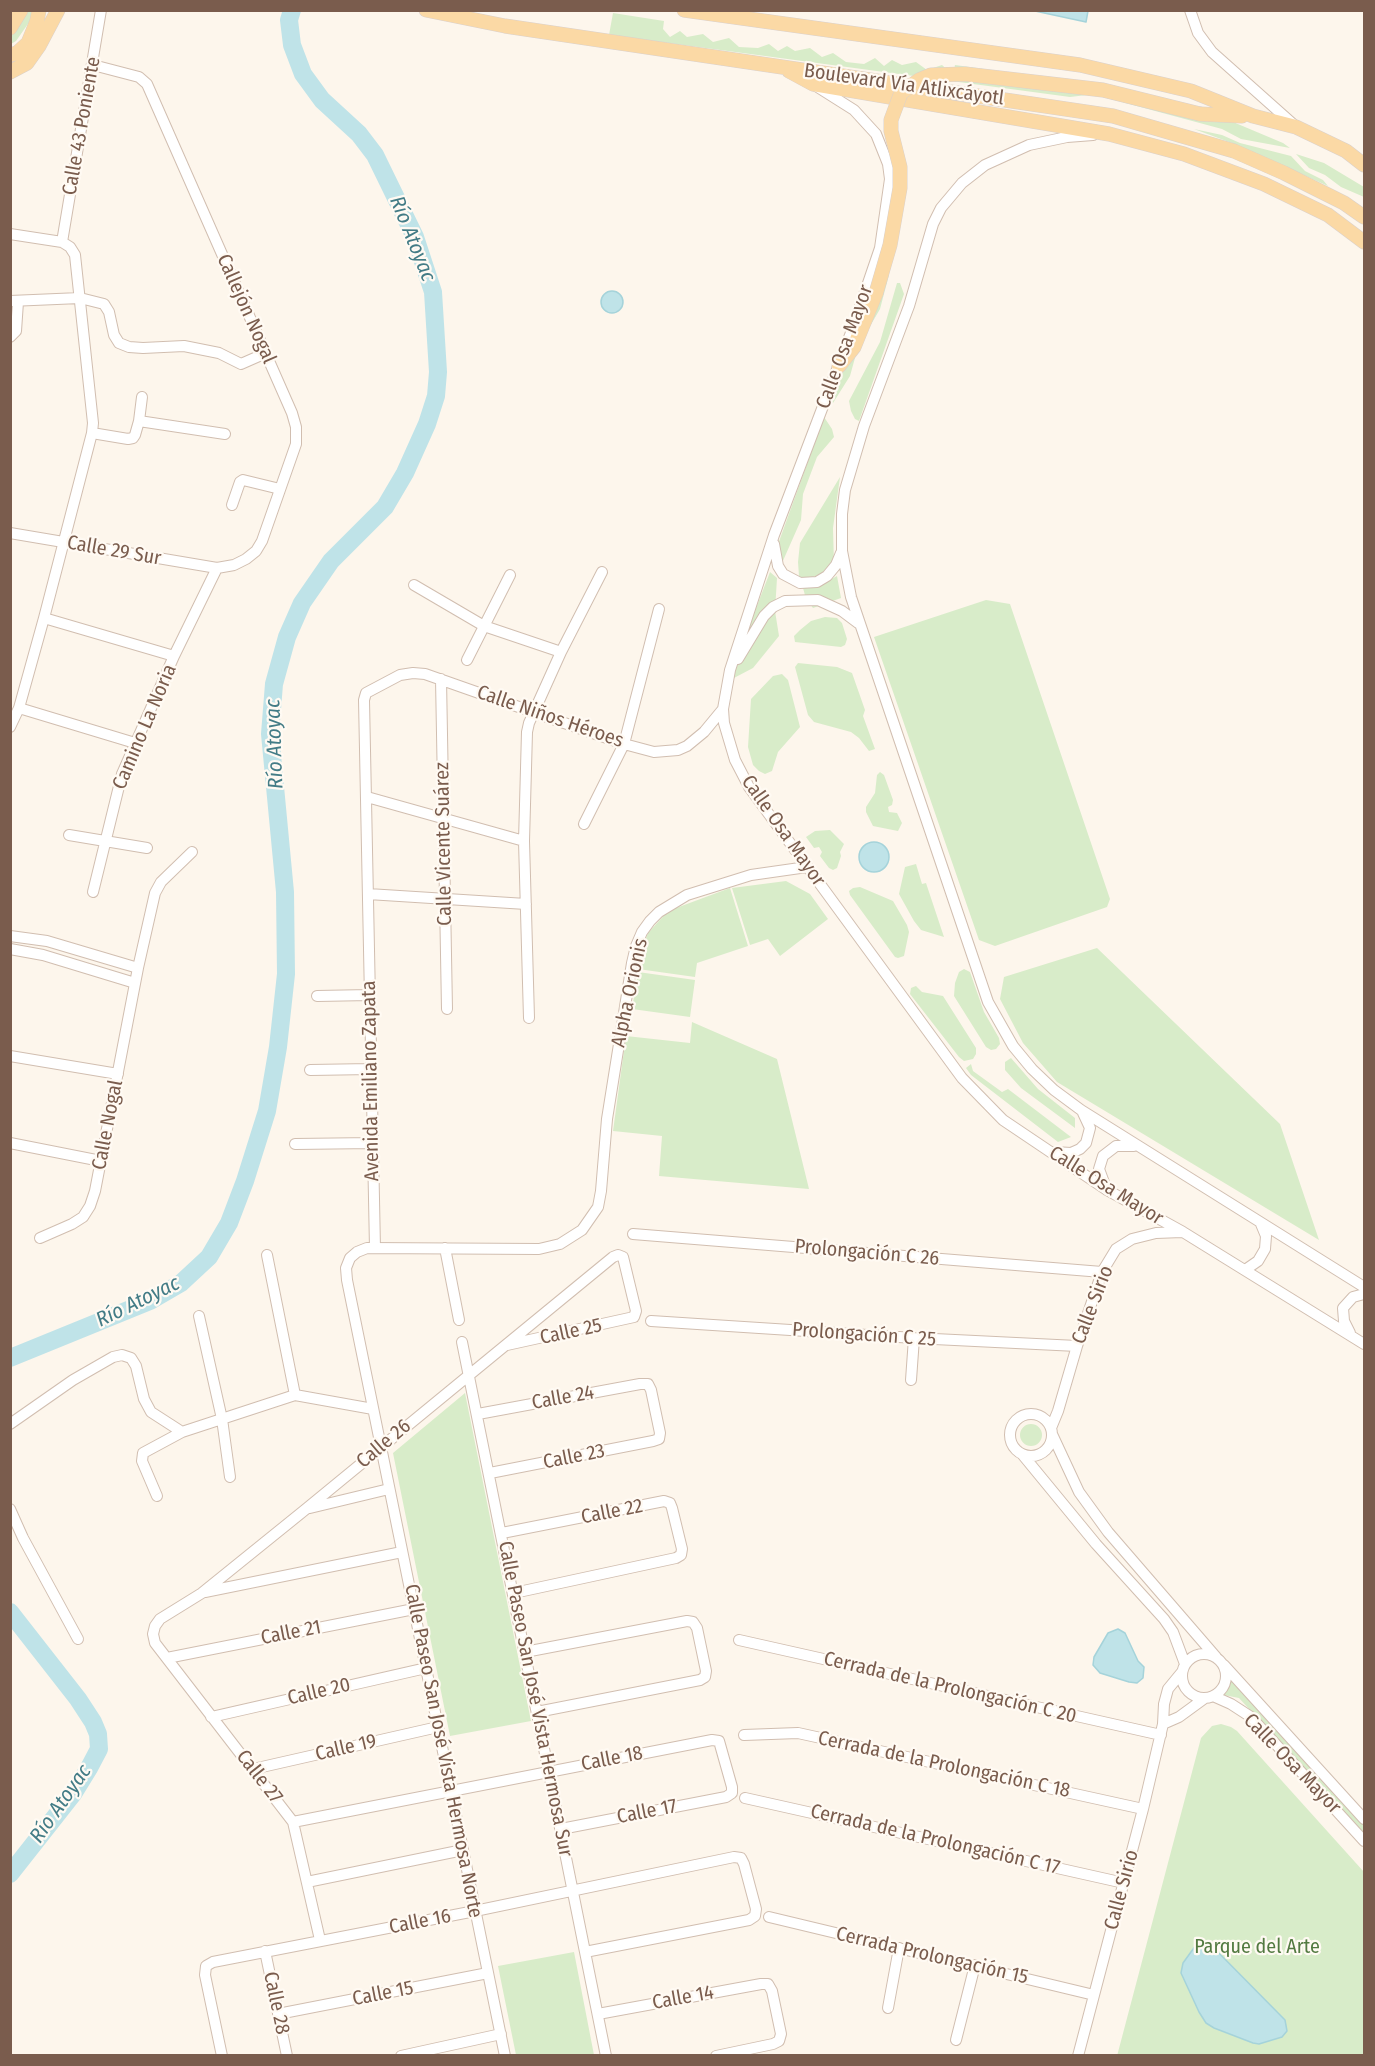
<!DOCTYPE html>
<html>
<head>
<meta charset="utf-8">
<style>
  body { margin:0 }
  #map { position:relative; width:1375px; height:2066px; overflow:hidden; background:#fdf6ec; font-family:"Fira Sans Condensed",sans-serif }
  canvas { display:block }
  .frame { position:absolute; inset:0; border:12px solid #7a5c4d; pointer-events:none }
</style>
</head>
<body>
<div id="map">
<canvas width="1375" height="2066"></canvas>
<div class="frame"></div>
</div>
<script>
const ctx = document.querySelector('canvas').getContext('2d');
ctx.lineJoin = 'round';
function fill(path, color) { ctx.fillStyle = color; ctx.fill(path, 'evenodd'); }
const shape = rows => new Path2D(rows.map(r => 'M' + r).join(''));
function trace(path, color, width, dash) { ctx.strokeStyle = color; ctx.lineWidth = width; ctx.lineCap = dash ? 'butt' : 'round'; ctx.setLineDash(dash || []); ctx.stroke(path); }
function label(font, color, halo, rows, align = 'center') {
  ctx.font = font + ' "Fira Sans Condensed",sans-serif'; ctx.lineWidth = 4.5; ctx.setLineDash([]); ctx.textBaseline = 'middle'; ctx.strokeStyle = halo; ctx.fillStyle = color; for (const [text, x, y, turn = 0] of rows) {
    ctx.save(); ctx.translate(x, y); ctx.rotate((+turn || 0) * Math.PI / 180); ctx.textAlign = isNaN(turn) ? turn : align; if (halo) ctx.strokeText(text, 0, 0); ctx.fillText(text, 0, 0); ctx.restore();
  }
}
fill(shape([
  [11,11,37,11,16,41,11,44],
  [613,13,664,21,663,29,670,37,680,31,687,37,703,34,713,42,729,38,739,47,758,48,769,44,778,51,787,46,795,51,810,48,822,57,833,53,846,62,864,64,875,58,884,66,892,60,902,65,916,62,927,70,942,65,953,75,955,65,1085,83,1087,95,1070,97,609,35],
  [1092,94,1214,114,1283,143,1290,148,1241,139,1222,129],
  [1194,129,1222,135,1240,143,1291,156,1305,171,1323,180,1328,186,1237,145],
  [1296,154,1324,163,1364,187,1364,197,1341,187,1325,175,1309,168],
  [884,275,889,275,880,309,858,347,850,376,833,403,827,407,872,284],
  [897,283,900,283,904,294,859,421,855,419,851,411,849,401,880,342],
  [824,417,832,429,834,437,817,457,803,494,801,520,782,563,777,547],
  [840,477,833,528,834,564,824,573,813,577,801,578,799,576,798,562,800,543],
  [770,572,777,578,775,611,779,636,753,668,732,679,741,647],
  [837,576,841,598,813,608,806,599,803,588,816,588],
  [986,600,1010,604,1110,899,1107,907,995,946,979,940,874,637],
  [825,617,837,618,842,623,847,639,845,645,841,647,795,642,794,636,800,630,811,621],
  [798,663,837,667,852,673,865,710,863,716,875,749,869,751,859,738,851,732,814,722,808,715,795,667],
  [782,674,788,680,800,727,778,752,772,771,765,774,759,771,753,765,748,747,751,699,773,676],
  [880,772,884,775,893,800,892,805,888,807,889,812,897,813,902,823,898,831,873,826,866,812,866,807,875,793,877,775],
  [830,830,844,844,840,852,841,856,837,868,833,870,829,868,820,856,822,852,819,847,814,848,806,837,815,831],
  [916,864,922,884,926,883,944,937,921,930,914,921,899,894,905,867],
  [786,881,810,894,828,919,780,956,768,939,750,945,732,888],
  [860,887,893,901,907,925,909,932,904,956,898,958,895,957,850,895,849,891,853,888],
  [730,888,748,946,697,963,695,977,638,969,642,948,648,933,668,911],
  [1097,948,1280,1124,1319,1240,1057,1082,1023,1043,1000,999,1004,977],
  [964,969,970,972,984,1012,999,1038,1000,1044,996,1049,991,1050,986,1047,954,996,955,983,959,972],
  [638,972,695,980,690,1017,632,1009],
  [916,986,922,992,943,996,976,1048,976,1054,973,1059,964,1061,959,1057,910,994,911,988],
  [692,1022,777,1059,809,1189,659,1176,662,1136,613,1131,626,1036,690,1043],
  [1011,1058,1038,1089,1075,1118,1075,1128,1021,1088,1005,1070,1005,1062],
  [971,1064,973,1071,1002,1092,1008,1089,1071,1137,1058,1142,971,1075,966,1068],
  [465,1393,531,1721,450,1736,393,1453],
  '1020 1435a11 11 0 1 1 22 0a11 11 0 1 1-22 0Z',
  [1230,1678,1364,1825,1364,1834,1239,1698,1224,1695,1228,1688],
  [1221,1724,1231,1727,1237,1731,1364,1872,1364,2055,1117,2056,1201,1738,1212,1726],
  [574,1952,594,2055,516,2055,498,1966]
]), '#d8ecc9');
const water = shape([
  [1035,11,1088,10,1088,11,1086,22,1035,11],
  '601 302a11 11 0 1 1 22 0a11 11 0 1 1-22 0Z',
  '859 857a15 15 0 1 1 30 0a15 15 0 1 1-30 0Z',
  [1118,1629,1125,1633,1138,1661,1144,1667,1143,1678,1137,1683,1129,1682,1100,1673,1093,1665,1094,1657,1108,1633,1118,1629],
  [1201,1942,1210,1944,1285,2020,1287,2031,1282,2037,1259,2044,1253,2043,1214,2028,1206,2023,1199,2012,1181,1973,1183,1963,1196,1945,1201,1942]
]);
fill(water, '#bfe3e8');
trace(water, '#a5d3da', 1.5);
trace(shape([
  [10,1358,150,1301,181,1283,209,1257,229,1223,245,1181,267,1111,278,1047,286,974,285,892,270,734,274,684,287,637,302,603,331,561,385,507,405,473,427,424,436,396,438,372,433,292,415,237,375,155,359,134,322,100,303,74,292,45,289,20,292,10],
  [10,1612,78,1699,93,1722,98,1734,99,1749,89,1768,73,1794,10,1874]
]), '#bfe3e8', 18);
const minor = shape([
  [1190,10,1198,33,1212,52,1294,125],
  [816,86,854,110,876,134,888,164,890,179,880,248,852,330,774,535,730,670,723,709,724,723,735,760,749,787,962,1078,1003,1120,1107,1190,1183,1232,1364,1344],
  [1093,135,1067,137,1029,145,985,165,962,183,941,208,933,224,909,306,864,426,845,490,842,514,842,551,851,597,988,1002,1013,1046,1032,1069,1054,1090,1081,1110,1364,1287],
  [10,234,62,242,70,247,75,255,93,423,92,433,44,618,19,708,10,727],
  [62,242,101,10],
  [10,301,80,298,104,304,109,312,114,335,119,343,129,347,143,348,184,346,219,353,241,364,266,353],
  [10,337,16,331,18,302],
  [139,421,225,434],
  [92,433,128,439,133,438,135,435,139,421,142,397],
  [232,505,240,482,243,480,280,489],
  [10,533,217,568,234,565,246,559,256,551,262,541,296,444,296,427,292,413,147,84,139,77,93,65],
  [774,544,778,566,783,574,800,583,817,582,827,576,836,565,841,553],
  [414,585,484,626,561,652],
  [44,618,174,656],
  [738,659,764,616,773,607,785,601,818,600,842,611,858,623],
  [467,660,510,575],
  [441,679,447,1009],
  [19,708,135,743],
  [367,797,524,841],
  [584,824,624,744,659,609],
  [69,835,147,848],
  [93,892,122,774,174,656,217,568],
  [368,894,526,904],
  [10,936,47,941,138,968],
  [10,949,43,955,135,983],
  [317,996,370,995],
  [529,1018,524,841,527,732,529,723,561,652,602,572],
  [10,1056,118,1074],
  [310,1070,371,1069],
  [10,1143,101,1161],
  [295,1144,373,1143],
  [1054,1152,1071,1153,1080,1149,1086,1143,1090,1128,1083,1113],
  [1106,1188,1099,1169,1103,1156,1116,1146,1134,1146],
  [633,1234,1102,1272],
  [40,1238,72,1224,83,1217,90,1206,95,1191,138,968,155,893,161,882,192,852],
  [375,1248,364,700,366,693,400,675,413,673,425,674,624,744,654,752,678,750,687,746,704,732,723,709],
  [445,1248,459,1320],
  [267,1255,295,1395],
  [1245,1270,1258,1261,1265,1249,1266,1236,1261,1224],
  [199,1316,222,1419,230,1477],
  [651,1321,914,1338,1077,1346],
  [1350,1333,1344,1321,1343,1308,1353,1297,1364,1294],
  [462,1342,606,2056],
  [911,1380,914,1338],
  [478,1414,640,1384,648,1384,651,1390,660,1433,659,1439,653,1441,490,1473],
  '1010 1435a21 21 0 1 1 42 0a21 21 0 1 1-42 0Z',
  [10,1424,73,1380,113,1357,122,1355,131,1358,136,1366,144,1399,151,1412,182,1432],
  [1051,1428,1058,1411,1077,1346,1102,1272,1116,1249,1132,1239,1156,1233,1182,1232],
  [1052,1434,1079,1492,1108,1532,1216,1657],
  [1022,1454,1096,1544,1164,1619,1173,1632,1185,1664],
  [157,1496,142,1461,143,1453,182,1432,295,1395,373,1409],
  [310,1508,389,1489],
  [10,1509,23,1538,78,1639],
  [502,1533,664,1501,670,1503,672,1508,682,1549,681,1555,676,1558,514,1593],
  [205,1592,402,1552],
  [739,1640,1161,1735],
  [525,1652,687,1621,693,1622,697,1628,706,1671,705,1677,700,1680,537,1712],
  '1182 1676a22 22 0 1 1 44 0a22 22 0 1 1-44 0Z',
  [167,1658,414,1609],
  [1224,1665,1364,1819],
  [1213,1696,1231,1704,1251,1717,1364,1841],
  [211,1717,426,1668],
  [1163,1724,1179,1717,1205,1698],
  [744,1735,798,1733,1143,1809],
  [253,1769,438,1727],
  [745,1798,1124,1883],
  [293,1822,712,1740,719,1741,732,1787,732,1793,726,1797,561,1829],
  [307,1882,463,1850],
  [769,1917,1094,1995],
  [320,1940,293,1822,155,1643,153,1634,155,1626,160,1619,202,1593,306,1509,613,1257,618,1255,623,1257,636,1311,634,1317,507,1345],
  [265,1951,287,2056],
  [888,2008,899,1948],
  [278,2014,488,1973],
  [598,2014,761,1984,768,1984,772,1991,781,2034,779,2041,773,2044,716,2056],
  [956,2040,975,1965],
  [222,2056,205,1975,206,1966,213,1962,475,1911,734,1857,741,1858,744,1864,756,1909,755,1916,749,1920,585,1952],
  [401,2056,501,2034],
  [505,2056,347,1280,346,1268,350,1258,357,1252,367,1248,539,1249,560,1244,582,1230,598,1207,601,1191,607,1119,632,963,636,946,642,932,650,921,659,912,687,895,751,875,807,867],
  [1078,2056,1143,1809,1163,1724,1164,1704,1168,1689,1182,1672]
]);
const major = shape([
  [426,10,505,26,1113,116,1234,151,1284,173,1344,203,1364,217],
  [684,10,1080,65,1191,91,1253,116,1296,127,1346,151,1364,165],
  [10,28,21,10],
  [10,55,17,53,28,43,37,21,39,10],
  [789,71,813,84,1109,134,1184,154,1264,184,1328,215,1364,242],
  [10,72,27,63,39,46,58,10],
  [1200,114,1242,116],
  [839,366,854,347,876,293]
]);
trace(minor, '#d1beb0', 12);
trace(major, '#dad1cd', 15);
trace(minor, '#fff', 10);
trace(major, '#fbd9a5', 14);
const majorBridge = shape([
  [876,293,890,245,900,188,900,167,891,131,891,120,901,93,919,80,931,75,965,74,1103,90,1200,114]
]);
trace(majorBridge, '#dad1cd', 15, []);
trace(majorBridge, '#fbd9a5', 14);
label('20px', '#7a5c4d', '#fffaf3', [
  ["Boulevard Vía Atlixcáyotl",904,85,8],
  ["Calle 43 Poniente",82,126,-80],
  ["Callejón Nogal",246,309,66],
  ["Calle Osa Mayor",845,347,-70],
  ["Calle 29 Sur",114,551,10],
  ["Calle Niños Héroes",550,717,19],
  ["Camino La Noria",145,727,-67],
  ["Calle Osa Mayor",783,831,55],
  ["Calle Vicente Suárez",444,844,-91],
  ["Alpha Orionis",630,993,-78],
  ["Avenida Emiliano Zapata",371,1081,-91],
  ["Calle Nogal",108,1125,-79],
  ["Calle Osa Mayor",1106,1186,32],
  ["Prolongación C 26",867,1253,5],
  ["Calle Sirio",1093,1305,-69],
  ["Calle 25",571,1332,-12],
  ["Prolongación C 25",864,1335,4],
  ["Calle 24",563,1398,-10],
  ["Calle 26",384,1444,-40],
  ["Calle 23",574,1457,-11],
  ["Calle 22",612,1512,-11],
  ["Calle 21",291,1633,-11],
  ["Cerrada de la Prolongación C 20",950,1688,13],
  ["Calle 20",319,1692,-13],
  ["Calle Paseo San José Vista Hermosa Sur",535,1699,79],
  ["Calle 19",346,1748,-13],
  ["Calle Paseo San José Vista Hermosa Norte",443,1751,79],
  ["Calle 18",612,1759,-11],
  ["Calle Osa Mayor",1292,1764,46],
  ["Cerrada de la Prolongación C 18",944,1765,12],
  ["Calle 27",259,1777,52],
  ["Calle 17",647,1812,-11],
  ["Cerrada de la Prolongación C 17",935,1840,13],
  ["Calle Sirio",1122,1890,-75],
  ["Calle 16",420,1922,-11],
  ["Cerrada Prolongación 15",932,1956,13],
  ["Calle 15",383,1994,-11],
  ["Calle 14",683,1998,-10],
  ["Calle 28",276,2003,78]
]);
label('20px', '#537a41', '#fffaf3', [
  ["Parque del Arte",1257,1947]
]);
label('italic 21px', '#437c86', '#fffaf3', [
  ["Río Atoyac",412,239,68],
  ["Río Atoyac",275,744,-92],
  ["Río Atoyac",138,1302,-26],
  ["Río Atoyac",61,1804,-55]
]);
</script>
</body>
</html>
